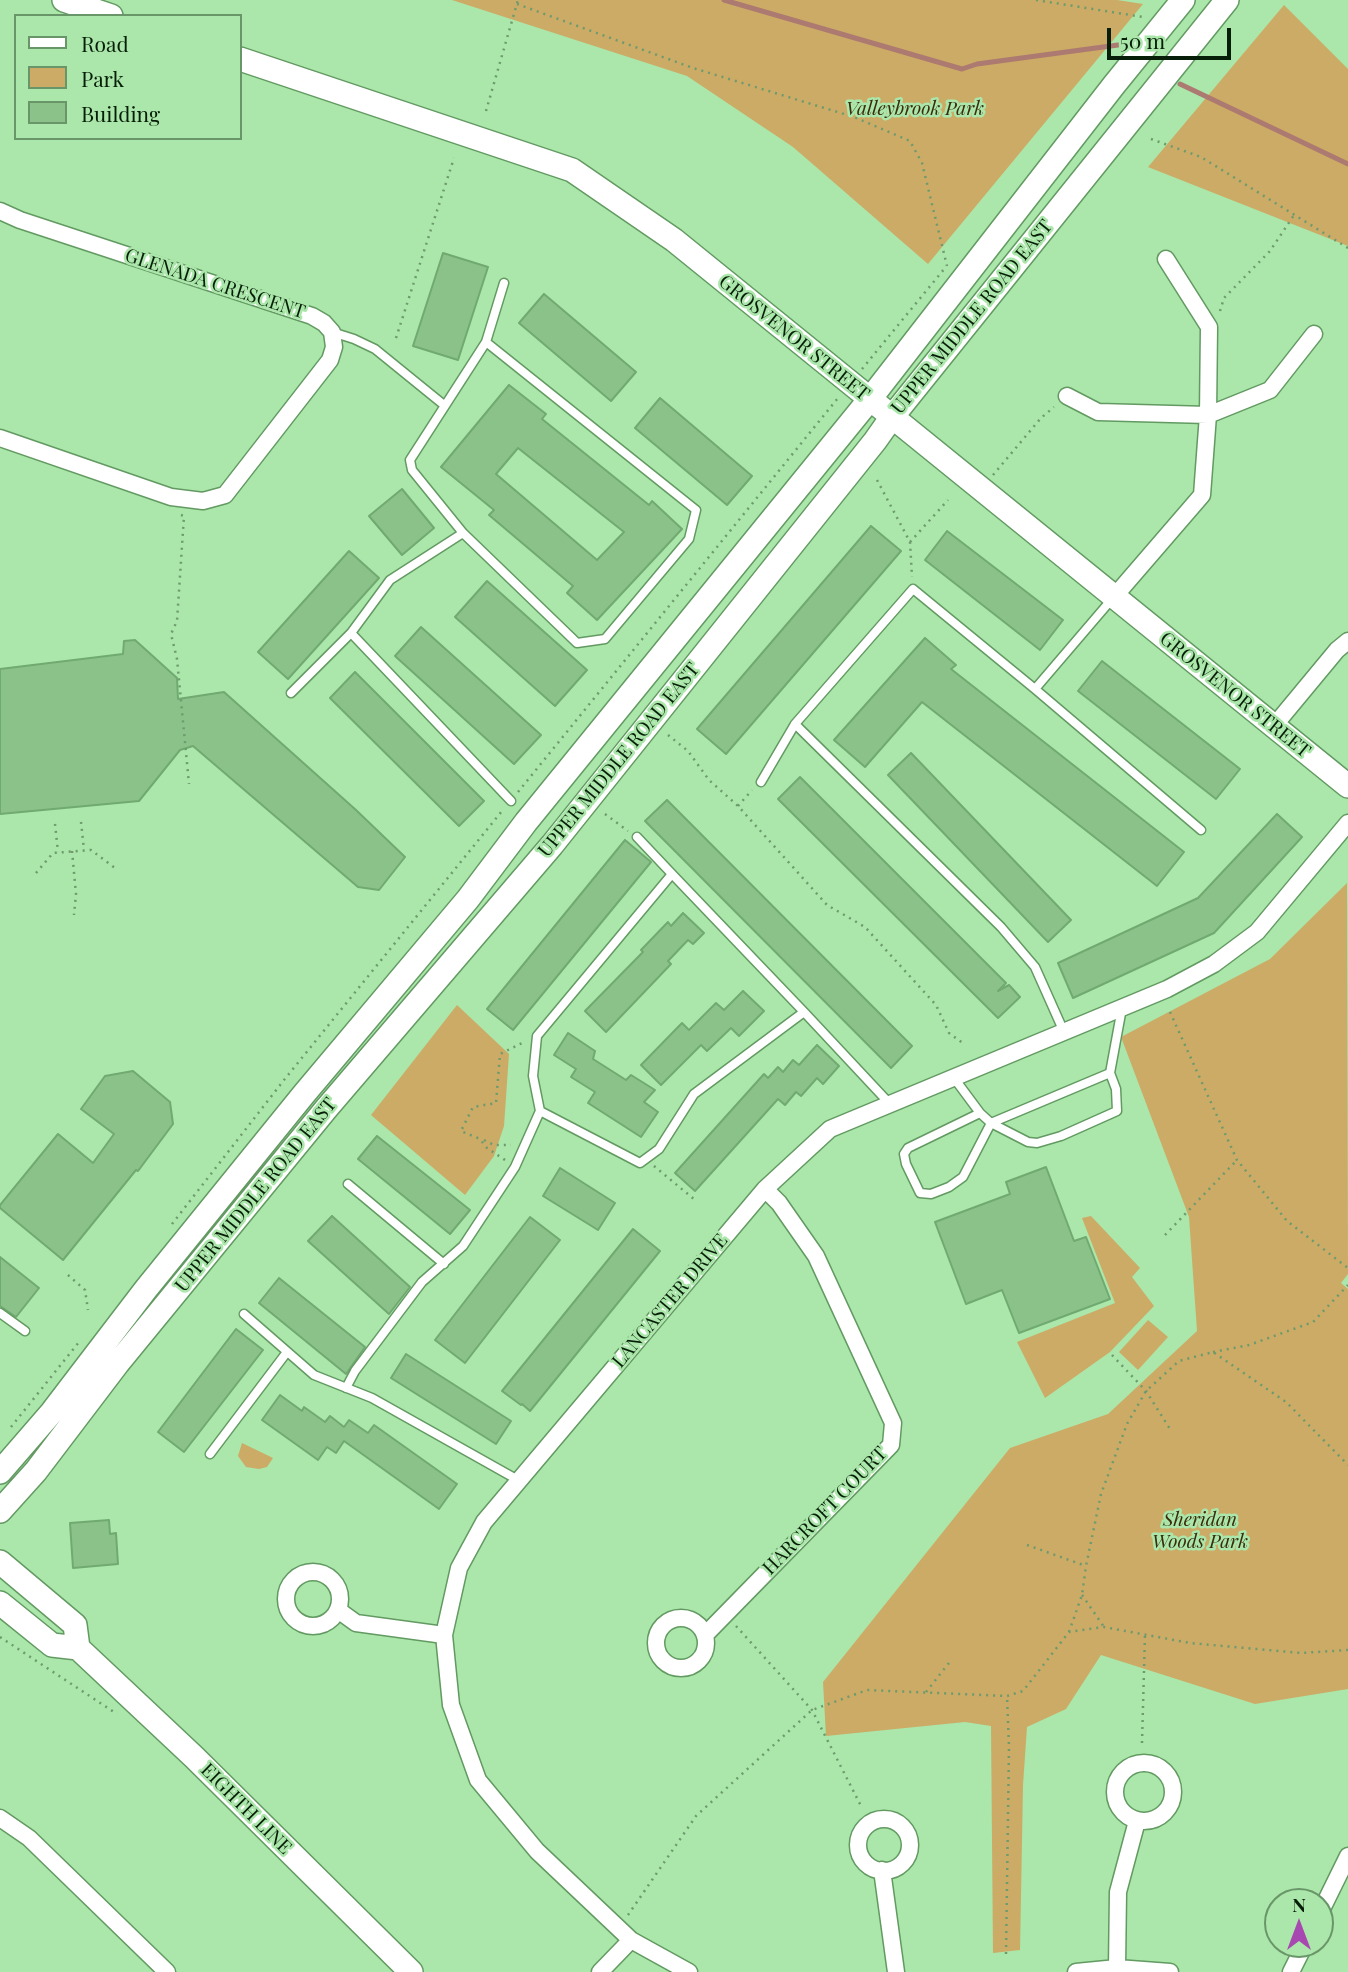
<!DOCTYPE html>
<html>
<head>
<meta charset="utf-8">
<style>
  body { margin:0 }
  #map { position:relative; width:1348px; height:1972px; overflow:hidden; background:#abe6aa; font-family:"Playfair Display",serif }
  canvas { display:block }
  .legend { position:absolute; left:14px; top:14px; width:228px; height:126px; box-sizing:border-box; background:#abe6aa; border:2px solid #699669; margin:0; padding:9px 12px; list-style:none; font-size:21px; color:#071e08 }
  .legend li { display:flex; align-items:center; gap:14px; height:35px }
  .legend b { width:35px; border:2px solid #699669 }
  .north { position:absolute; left:1264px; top:1888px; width:70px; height:70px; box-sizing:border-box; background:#abe6aa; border:2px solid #699669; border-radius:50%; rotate:0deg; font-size:19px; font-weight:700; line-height:28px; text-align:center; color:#071e08 }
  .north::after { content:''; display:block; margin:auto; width:24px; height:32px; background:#a848b1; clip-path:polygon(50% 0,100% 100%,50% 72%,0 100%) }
  .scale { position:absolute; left:1107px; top:28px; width:124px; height:32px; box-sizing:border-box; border:4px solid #071e08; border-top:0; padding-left:9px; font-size:21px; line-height:24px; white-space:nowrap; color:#071e08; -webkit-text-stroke:5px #abe6aa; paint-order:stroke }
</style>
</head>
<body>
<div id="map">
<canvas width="1348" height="1972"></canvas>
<ul class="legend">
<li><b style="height:9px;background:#fff"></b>Road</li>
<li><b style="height:19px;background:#ccab66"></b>Park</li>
<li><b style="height:19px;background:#8bc28a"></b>Building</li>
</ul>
<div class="north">N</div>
<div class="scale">50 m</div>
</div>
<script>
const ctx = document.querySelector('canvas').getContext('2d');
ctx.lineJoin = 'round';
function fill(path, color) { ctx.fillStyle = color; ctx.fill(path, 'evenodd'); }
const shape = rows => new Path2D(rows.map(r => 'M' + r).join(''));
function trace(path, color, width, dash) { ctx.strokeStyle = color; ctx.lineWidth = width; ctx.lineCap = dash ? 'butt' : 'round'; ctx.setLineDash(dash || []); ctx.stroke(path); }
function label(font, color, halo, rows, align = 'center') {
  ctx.font = font + ' "Playfair Display",serif'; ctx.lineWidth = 5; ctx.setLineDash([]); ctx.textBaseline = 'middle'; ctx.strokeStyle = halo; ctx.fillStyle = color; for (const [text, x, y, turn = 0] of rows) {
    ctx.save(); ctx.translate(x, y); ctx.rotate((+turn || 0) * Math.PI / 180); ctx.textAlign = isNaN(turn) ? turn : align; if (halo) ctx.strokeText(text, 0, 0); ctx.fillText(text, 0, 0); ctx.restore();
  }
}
fill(shape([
  [452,0,1117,0,1143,4,928,264,793,147,687,76],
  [1284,5,1348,69,1348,246,1148,167],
  [1347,883,1348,1274,1341,1283,1348,1289,1348,1689,1255,1704,1101,1655,1066,1709,1027,1727,1023,1785,1020,1950,993,1953,991,1726,965,1722,826,1736,823,1682,1010,1448,1108,1414,1197,1331,1189,1217,1121,1037,1270,959],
  [457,1005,509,1054,504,1126,494,1156,465,1195,371,1115],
  [1091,1216,1140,1268,1132,1277,1154,1306,1110,1352,1045,1398,1017,1342,1115,1303,1082,1218],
  [1148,1320,1168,1337,1138,1370,1119,1352],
  [242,1443,273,1458,267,1467,259,1469,246,1467,238,1456]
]), '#ccab66');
trace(shape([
  [724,0,962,69,977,64,1118,45],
  [1180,84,1348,164]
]), '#ac7a70', 5);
const building = shape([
  [443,253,488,267,458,360,413,346,443,253],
  [544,294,636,372,611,401,519,323,544,294],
  [509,385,546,414,542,419,649,505,652,501,682,529,597,620,567,593,573,586,489,515,494,510,441,467,509,385],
  [518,448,624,532,597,560,496,474,518,448],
  [660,398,752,476,727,505,635,428,660,398],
  [402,489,434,528,402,555,369,516,402,489],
  [871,526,901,551,726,754,697,729,871,526],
  [947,531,1063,620,1040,650,925,560,947,531],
  [349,551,379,578,288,679,258,652,349,551],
  [487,581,587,670,555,706,455,617,487,581],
  [421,627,541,735,514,764,395,656,421,627],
  [925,638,956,665,951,669,1184,852,1157,886,922,702,865,767,834,740,925,638],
  [135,640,177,678,178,699,224,692,356,810,405,857,379,890,358,887,193,746,180,750,139,801,0,814,0,669,123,654,124,641,135,640],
  [1102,661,1240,769,1216,799,1078,691,1102,661],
  [355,672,484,801,459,826,330,698,355,672],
  [911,753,1071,920,1048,942,888,775,911,753],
  [800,777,1006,983,998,991,1009,985,1020,997,998,1018,778,799,800,777],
  [667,800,912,1046,891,1068,645,821,667,800],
  [1277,814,1302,837,1214,933,1073,998,1058,963,1198,898,1277,814],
  [625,840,651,862,513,1030,487,1009,625,840],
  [683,913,704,933,693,944,688,940,668,961,671,964,606,1032,585,1011,643,952,641,950,668,922,671,926,683,913],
  [743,991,764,1011,739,1036,731,1028,707,1051,701,1045,661,1085,641,1065,682,1023,689,1030,716,1003,724,1010,743,991],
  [568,1033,595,1051,593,1059,626,1080,631,1075,655,1090,644,1102,658,1112,641,1137,588,1103,595,1092,571,1077,576,1069,554,1055,568,1033],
  [817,1045,839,1066,823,1084,817,1078,801,1096,796,1092,785,1105,778,1099,695,1191,675,1173,764,1074,768,1078,778,1067,783,1072,793,1060,799,1065,817,1045],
  [133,1071,170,1102,173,1124,138,1171,136,1170,63,1260,0,1208,0,1205,58,1134,93,1163,114,1134,81,1109,105,1076,133,1071],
  [377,1136,470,1210,450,1234,358,1159,377,1136],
  [1046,1167,1074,1241,1086,1237,1110,1299,1019,1333,1002,1290,966,1304,935,1222,1010,1194,1006,1182,1046,1167],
  [560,1168,615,1203,598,1230,543,1196,560,1168],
  [332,1216,410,1287,389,1314,308,1241,332,1216],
  [530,1217,560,1240,465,1363,435,1340,530,1217],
  [633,1229,660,1251,530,1411,522,1404,521,1405,502,1391,633,1229],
  [0,1257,39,1288,16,1317,0,1306,0,1257],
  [279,1278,365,1347,346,1374,259,1303,279,1278],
  [236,1329,263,1350,184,1452,158,1432,236,1329],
  [406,1354,511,1421,496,1444,391,1378,406,1354],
  [280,1395,302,1411,304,1407,325,1422,330,1416,344,1427,349,1420,368,1433,374,1425,457,1484,439,1509,344,1441,336,1453,327,1447,318,1460,262,1420,280,1395],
  [109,1520,110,1534,116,1533,118,1564,73,1568,70,1523,109,1520]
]);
fill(building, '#8bc28a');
trace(building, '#71aa71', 2);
const lane = shape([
  [332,332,354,339,375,349,444,405],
  [486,342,696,510,689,539,605,639,577,643,463,533,412,470,410,460,486,342,504,283],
  [351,633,511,801],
  [1035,689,1112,599],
  [291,693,351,633,390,580,463,533],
  [761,782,795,724],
  [637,837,672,874],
  [804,1012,890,1104],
  [1064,1032,1035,967,1001,927,795,724,913,589,1035,689,1201,830],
  [954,1078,980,1113,991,1123,1110,1073,1122,1008],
  [980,1113,908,1148,904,1154,906,1164,920,1193,931,1194,949,1187,963,1177,991,1123,1028,1142,1037,1143,1061,1136,1117,1111,1116,1089,1110,1073],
  [348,1184,444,1264],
  [0,1313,25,1331],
  [244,1314,314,1375,372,1398,518,1480],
  [346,1388,355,1371,422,1282,463,1246,515,1167,540,1111,533,1076,537,1036,672,874,804,1012,694,1094,659,1149,640,1163,540,1111],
  [210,1454,287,1352]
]);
const street = shape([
  [0,211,20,220,312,316,324,323,332,332,334,347,330,360,225,495,203,501,171,497,0,438],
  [1067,396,1098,412,1208,415,1270,390,1314,334],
  [1114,597,1202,495,1208,415,1209,327,1166,259],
  [1274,726,1337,650,1348,641],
  '286 1599a27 27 0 1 1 54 0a27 27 0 1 1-54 0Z',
  [338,1610,356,1623,444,1635],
  '656 1643a25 25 0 1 1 50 0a25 25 0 1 1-50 0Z',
  [705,1635,891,1445,893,1423,816,1256,779,1203,765,1189],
  '1115 1792a29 29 0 1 1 58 0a29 29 0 1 1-58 0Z',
  [0,1818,29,1838,167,1972],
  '858 1845a26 26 0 1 1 52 0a26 26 0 1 1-52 0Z',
  [882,1870,896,1972],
  [1320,1913,1348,1856],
  [1117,1968,1118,1892,1137,1821],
  [600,1972,631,1940],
  [689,1972,631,1940,537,1851,478,1780,451,1705,444,1635,459,1568,484,1522,765,1189,830,1129,1167,989,1214,964,1257,932,1348,823],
  [1076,1972,1117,1968,1170,1972],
  [1291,1972,1305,1944]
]);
const secondary = shape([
  [64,0,111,16],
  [240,59,572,170,674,240,1348,786],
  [0,1472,52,1412,146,1289,304,1094,468,899,526,822,870,399,1114,85,1183,0],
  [0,1511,36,1471,118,1363,326,1109,552,845,875,441,892,417,1227,0],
  [0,1562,75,1625,78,1648],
  [0,1603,52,1645,78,1648,194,1757,411,1972]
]);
trace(lane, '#629a62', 11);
trace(street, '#629a62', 19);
trace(secondary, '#629a62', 26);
trace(shape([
  [1036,0,1143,17],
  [517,4,693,68,854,117,910,141,922,163,947,266],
  [486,111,518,0],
  [1151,139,1201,157,1348,248],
  [1220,311,1224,298,1270,251,1294,215],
  [396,338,454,158],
  [862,369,945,268],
  [993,475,1041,418,1054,407],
  [877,480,910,542,912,577],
  [181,515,184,516,177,621,171,634,177,659,189,784],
  [910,542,948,500],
  [668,735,688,751,709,780,738,806,827,905,865,927,936,1005,949,1033,964,1044],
  [518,792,838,398],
  [738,806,752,790],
  [605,814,628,831],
  [81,822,84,850],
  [55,824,58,852],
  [72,851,76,894,74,915],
  [36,873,53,853,91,850,115,868],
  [1170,1012,1237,1160,1287,1221,1348,1268],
  [484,1140,494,1145,511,1145],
  [505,1160,487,1148,480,1139,461,1131,473,1107,496,1103,500,1054,524,1042],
  [654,1166,695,1200],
  [172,1224,284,1080,502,811],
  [1165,1235,1237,1160],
  [68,1275,85,1290,88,1310],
  [1213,1352,1249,1345,1313,1322,1348,1285],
  [1112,1355,1146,1391,1170,1429],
  [11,1427,79,1342],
  [1027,1545,1086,1566],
  [1082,1595,1104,1627],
  [736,1626,812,1710,861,1806],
  [1069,1632,1082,1595,1086,1566,1101,1494,1127,1424,1146,1391,1179,1361,1213,1352,1286,1402,1348,1465],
  [0,1637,117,1714],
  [926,1692,949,1663],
  [1142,1743,1145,1634],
  [628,1915,696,1816,812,1710,867,1690,1007,1696,1023,1691,1069,1632,1104,1627,1190,1643,1301,1653,1348,1650],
  [1006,1954,1009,1747,1007,1696]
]), '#6d9b6d', 2.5, [2, 5]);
trace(lane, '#fff', 8);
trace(street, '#fff', 16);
trace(secondary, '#fff', 23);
label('italic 19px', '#3b2c0d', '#abe6aa', [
  ["Valleybrook Park",915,109],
  ["Sheridan",1200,1520],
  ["Woods Park",1200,1542]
]);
label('19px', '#071e08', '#abe6aa', [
  ["GLENADA CRESCENT",215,284,18],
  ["UPPER MIDDLE ROAD EAST",972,317,-51],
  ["GROSVENOR STREET",794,338,39],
  ["GROSVENOR STREET",1235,695,39],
  ["UPPER MIDDLE ROAD EAST",619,760,-51],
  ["UPPER MIDDLE ROAD EAST",256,1195,-51],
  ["LANCASTER DRIVE",670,1301,-50],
  ["HARCROFT COURT",825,1511,-46],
  ["EIGHTH LINE",246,1809,45]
]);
</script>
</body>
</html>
